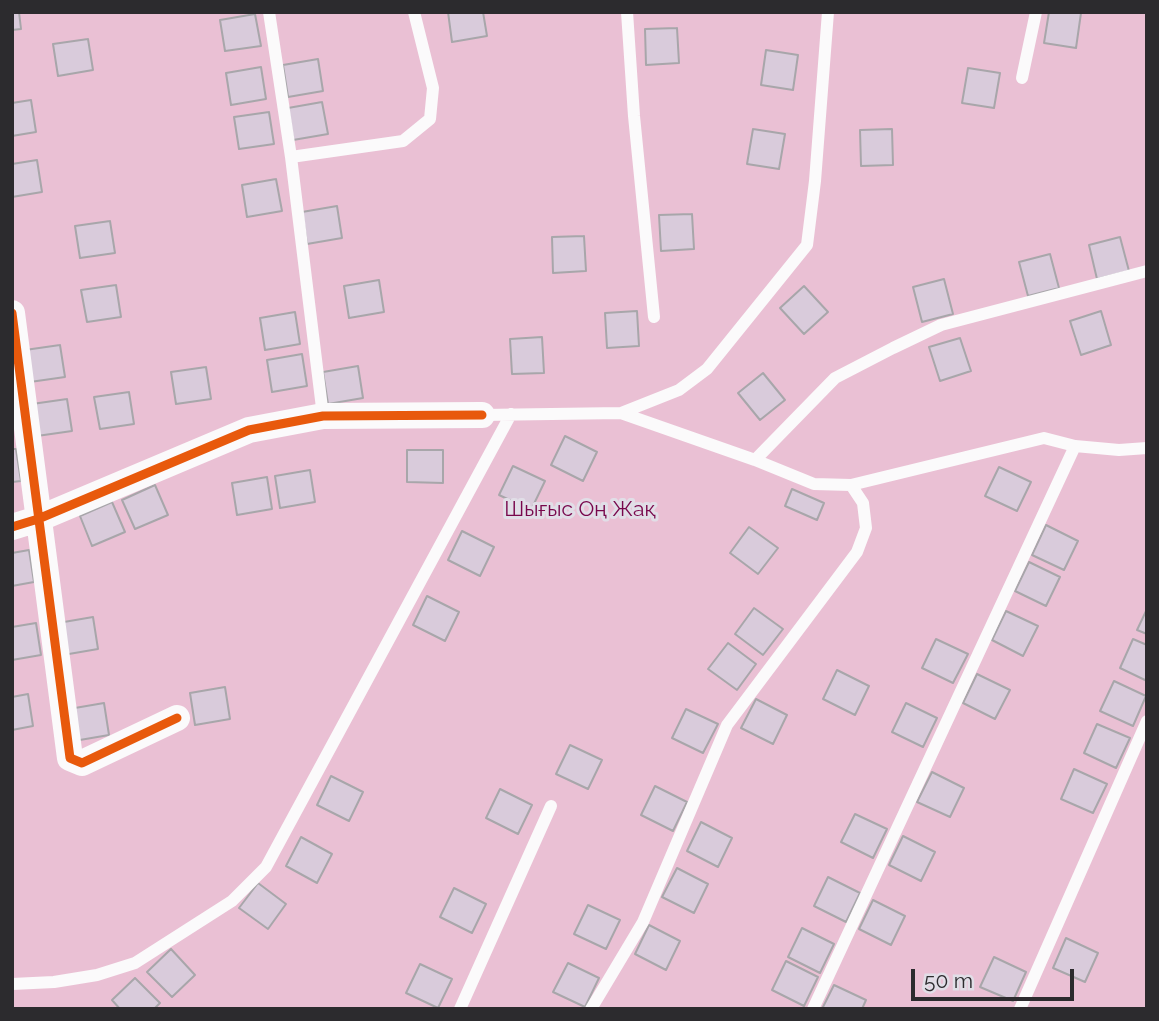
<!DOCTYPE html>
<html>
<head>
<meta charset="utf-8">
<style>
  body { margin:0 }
  #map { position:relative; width:1159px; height:1021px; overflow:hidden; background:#e2e0e5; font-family:Raleway,sans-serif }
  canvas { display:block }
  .frame { position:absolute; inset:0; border:14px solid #2c2b2e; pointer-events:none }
  .scale { position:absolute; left:911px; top:969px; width:163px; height:32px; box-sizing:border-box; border:4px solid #2c2b2e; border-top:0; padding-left:9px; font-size:21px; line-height:24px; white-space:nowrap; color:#2c2b2e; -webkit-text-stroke:5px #e1dee7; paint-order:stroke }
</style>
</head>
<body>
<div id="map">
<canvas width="1159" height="1021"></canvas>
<div class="frame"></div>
<div class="scale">50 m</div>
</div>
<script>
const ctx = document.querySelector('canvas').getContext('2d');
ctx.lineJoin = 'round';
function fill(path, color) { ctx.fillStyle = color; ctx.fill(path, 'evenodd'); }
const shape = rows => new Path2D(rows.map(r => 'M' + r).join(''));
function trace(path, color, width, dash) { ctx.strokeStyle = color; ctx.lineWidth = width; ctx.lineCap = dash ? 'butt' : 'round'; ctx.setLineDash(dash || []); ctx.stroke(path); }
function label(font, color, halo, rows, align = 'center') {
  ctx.font = font + ' Raleway,sans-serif'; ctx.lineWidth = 6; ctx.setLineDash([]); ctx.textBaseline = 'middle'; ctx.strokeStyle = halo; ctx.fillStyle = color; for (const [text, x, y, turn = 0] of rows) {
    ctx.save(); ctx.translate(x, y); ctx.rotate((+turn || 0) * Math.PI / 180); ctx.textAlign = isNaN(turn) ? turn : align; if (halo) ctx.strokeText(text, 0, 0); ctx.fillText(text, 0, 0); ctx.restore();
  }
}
fill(shape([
  [12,12,1147,12,1147,1009,12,1009]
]), '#eac0d4');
const building = shape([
  [12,12,19,12,21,29,12,30,12,12],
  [448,12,483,12,487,36,452,42,448,12],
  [1049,12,1081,13,1076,48,1044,43,1049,12],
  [255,14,261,46,225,51,220,20,255,14],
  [677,28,679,63,646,65,645,29,677,28],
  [88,39,93,70,58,76,53,44,88,39],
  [766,50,798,55,793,90,761,85,766,50],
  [318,59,323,91,288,97,283,65,318,59],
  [261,67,266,99,231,105,226,73,261,67],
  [968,68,1000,73,994,108,962,103,968,68],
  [31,100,36,132,12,136,12,103,31,100],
  [322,102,328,134,293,140,288,108,322,102],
  [269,112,274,144,239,149,234,117,269,112],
  [753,129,785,134,779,169,747,164,753,129],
  [892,129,893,165,861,166,860,130,892,129],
  [37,160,42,192,12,197,12,164,37,160],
  [276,179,282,211,247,217,242,185,276,179],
  [337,206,342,238,307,244,302,212,337,206],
  [692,214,694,249,661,251,659,215,692,214],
  [110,221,115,253,80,258,75,226,110,221],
  [584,236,586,271,553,273,552,237,584,236],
  [1120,237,1129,271,1097,279,1089,245,1120,237],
  [1050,254,1059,288,1028,296,1019,262,1050,254],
  [944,279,953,314,922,322,913,287,944,279],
  [379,280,384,312,349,318,344,286,379,280],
  [116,285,121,317,87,322,81,290,116,285],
  [804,286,828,312,804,334,780,308,804,286],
  [637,311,639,346,607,348,605,313,637,311],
  [1101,311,1111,345,1081,355,1070,321,1101,311],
  [295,312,300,344,265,350,260,318,295,312],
  [542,337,544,373,512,374,510,339,542,337],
  [960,338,971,371,940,381,929,347,960,338],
  [60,345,65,377,30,382,25,350,60,345],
  [302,354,307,386,272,392,267,360,302,354],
  [358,366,363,398,328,404,323,372,358,366],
  [206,367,211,399,176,404,171,372,206,367],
  [763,373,785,400,760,420,738,393,763,373],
  [129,392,134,424,100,429,94,397,129,392],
  [67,399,72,431,37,436,32,404,67,399],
  [565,436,597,452,583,481,551,465,565,436],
  [12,449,16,449,21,481,12,482,12,449],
  [407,450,443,450,443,483,407,482,407,450],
  [513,466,545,481,531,510,499,495,513,466],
  [999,467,1031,482,1017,511,985,496,999,467],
  [310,470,315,502,280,508,275,476,310,470],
  [267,477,272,509,237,515,232,483,267,477],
  [155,485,168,515,135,529,122,500,155,485],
  [792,489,824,503,817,520,785,506,792,489],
  [112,502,125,532,92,546,80,516,112,502],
  [1046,525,1078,541,1064,570,1032,555,1046,525],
  [749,527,778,548,758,574,730,553,749,527],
  [462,531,494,547,480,576,448,560,462,531],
  [29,550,34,582,12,586,12,553,29,550],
  [1029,562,1060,577,1046,606,1015,591,1029,562],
  [427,596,459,612,445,641,413,625,427,596],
  [754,608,783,629,763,655,735,634,754,608],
  [1147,609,1147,634,1137,630,1147,609],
  [1006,611,1038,626,1023,656,992,640,1006,611],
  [93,617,98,649,63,655,58,623,93,617],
  [36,623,41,655,12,660,12,627,36,623],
  [936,639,968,654,953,683,922,668,936,639],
  [1133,639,1147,645,1147,681,1120,668,1133,639],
  [728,643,756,664,737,690,708,669,728,643],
  [837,670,869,686,855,715,823,699,837,670],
  [977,674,1010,690,995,719,963,703,977,674],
  [1114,681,1146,696,1133,726,1100,711,1114,681],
  [225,687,230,719,195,725,190,693,225,687],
  [28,694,33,726,12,730,12,697,28,694],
  [756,699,787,715,773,744,741,728,756,699],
  [104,703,109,735,74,741,69,709,104,703],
  [906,703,937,718,923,747,892,732,906,703],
  [686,709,718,724,703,753,672,738,686,709],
  [1097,724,1130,738,1116,768,1084,753,1097,724],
  [570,745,602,760,588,789,556,774,570,745],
  [1074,769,1107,784,1093,813,1061,799,1074,769],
  [932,772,964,788,950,817,917,802,932,772],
  [331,776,363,792,349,821,317,805,331,776],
  [655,786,687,802,673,831,641,815,655,786],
  [500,789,532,805,518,834,486,818,500,789],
  [855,814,887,829,873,858,841,842,855,814],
  [701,822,732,838,718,867,687,851,701,822],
  [903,836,935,852,921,881,889,865,903,836],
  [301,837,332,854,317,883,286,866,301,837],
  [677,868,708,884,694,913,662,897,677,868],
  [828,877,860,893,846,922,814,906,828,877],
  [258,883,286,904,268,929,239,908,258,883],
  [454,888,486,904,472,933,440,917,454,888],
  [873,900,905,916,891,945,859,929,873,900],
  [588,905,620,920,606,949,574,934,588,905],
  [649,925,680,941,666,970,635,954,649,925],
  [802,928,834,944,820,973,788,957,802,928],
  [1066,938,1098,953,1085,982,1053,968,1066,938],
  [171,949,195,975,172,997,147,972,171,949],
  [994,957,1026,972,1013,1001,980,987,994,957],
  [786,961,818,977,804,1006,772,990,786,961],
  [568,963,599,978,585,1007,553,992,568,963],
  [420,964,452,979,438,1008,406,993,420,964],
  [135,978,160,1003,154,1009,120,1009,112,1000,135,978],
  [834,985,866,1000,862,1009,822,1009,834,985]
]);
fill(building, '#d9cbdb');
trace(building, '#a8a6aa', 2);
trace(shape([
  [269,12,291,157,323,416],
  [627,12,634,116,654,317],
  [1022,78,1036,12],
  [291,157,403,141,430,119,433,88,414,12],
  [621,413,755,460,814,484,851,485,1044,438,1075,446,1119,450,1147,448],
  [482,415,621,413,679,390,707,369,807,245,815,181,828,12],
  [755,460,835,378,893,348,941,325,1147,271],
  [12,984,54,982,97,975,135,963,232,901,266,867,511,414],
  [460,1009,551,806],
  [591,1009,643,922,727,725,857,552,866,528,863,503,851,485],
  [813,1009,1075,446],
  [1020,1009,1147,721]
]), '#fbfafb', 12);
trace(shape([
  [12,313,70,758,82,763,177,718],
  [12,527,38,519,249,430,323,416,482,415]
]), '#fbfafb', 26);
trace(shape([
  [12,313,70,758,82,763,177,718],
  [12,527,38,519,249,430,323,416,482,415]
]), '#e8590c', 9);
label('21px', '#78074c', '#e1dee7', [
  ["Шығыс Оң Жақ",580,510]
]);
</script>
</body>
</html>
